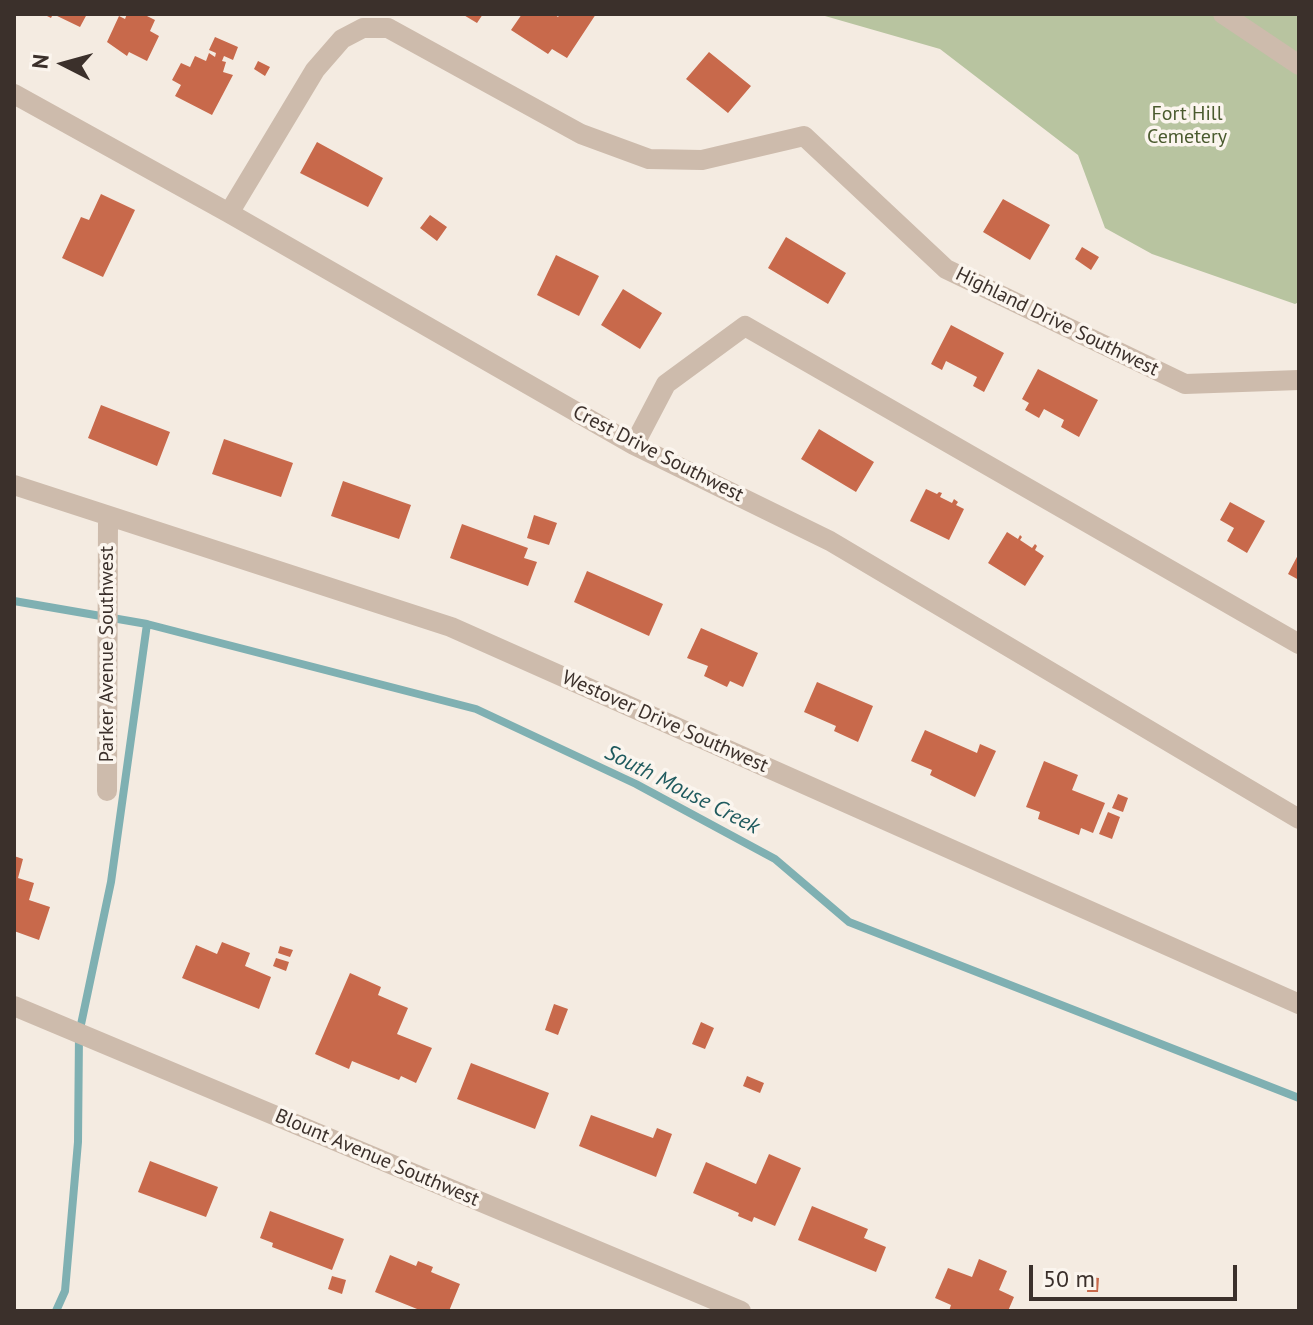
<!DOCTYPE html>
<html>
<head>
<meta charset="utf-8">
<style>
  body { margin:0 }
  #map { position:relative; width:1313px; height:1325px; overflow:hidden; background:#f4ebe1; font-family:"PT Sans",sans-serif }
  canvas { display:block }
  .frame { position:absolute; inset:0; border:16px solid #3b302b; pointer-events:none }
  .north { position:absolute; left:24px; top:24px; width:80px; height:80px; -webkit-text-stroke:6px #fbf5ee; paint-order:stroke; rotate:276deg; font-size:22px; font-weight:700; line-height:32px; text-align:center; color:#3b302b }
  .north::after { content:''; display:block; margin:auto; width:28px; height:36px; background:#3b302b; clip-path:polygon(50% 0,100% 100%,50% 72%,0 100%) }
  .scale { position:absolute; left:1029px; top:1265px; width:208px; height:36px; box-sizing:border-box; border:4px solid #3b302b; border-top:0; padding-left:10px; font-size:24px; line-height:28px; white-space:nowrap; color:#3b302b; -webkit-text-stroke:6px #fbf5ee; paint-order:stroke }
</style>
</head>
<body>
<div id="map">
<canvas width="1313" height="1325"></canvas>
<div class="frame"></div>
<div class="north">N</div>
<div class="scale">50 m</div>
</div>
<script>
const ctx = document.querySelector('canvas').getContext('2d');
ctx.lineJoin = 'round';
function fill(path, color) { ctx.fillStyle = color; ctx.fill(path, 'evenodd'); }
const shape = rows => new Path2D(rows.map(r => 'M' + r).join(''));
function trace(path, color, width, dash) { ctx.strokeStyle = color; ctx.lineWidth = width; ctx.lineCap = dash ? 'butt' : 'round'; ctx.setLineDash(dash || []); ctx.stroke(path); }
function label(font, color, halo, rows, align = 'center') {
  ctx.font = font + ' "PT Sans",sans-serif'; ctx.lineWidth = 7; ctx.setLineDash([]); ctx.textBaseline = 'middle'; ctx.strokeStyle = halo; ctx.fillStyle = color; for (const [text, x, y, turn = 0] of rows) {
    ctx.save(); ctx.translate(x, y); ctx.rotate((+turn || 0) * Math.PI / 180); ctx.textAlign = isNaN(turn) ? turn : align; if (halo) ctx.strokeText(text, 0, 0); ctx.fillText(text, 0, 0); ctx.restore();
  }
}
fill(shape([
  [818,14,1299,14,1299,302,1295,304,1152,254,1105,228,1078,155,940,49]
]), '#b8c4a0');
trace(shape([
  [14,601,147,624,476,709,636,784,775,859,849,922,1299,1098],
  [56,1311,65,1291,78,1142,79,1034,111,882,147,624]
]), '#7fb0b2', 8);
fill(shape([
  [43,14,87,14,80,27,53,14,51,18],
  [127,14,143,14,155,20,150,31,159,36,147,61,129,52,127,56,107,42,119,16,125,19],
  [462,14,483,14,477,23],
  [522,14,554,14,558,17,560,14,596,14,567,58,552,49,548,54,511,30],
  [215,37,238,47,233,60,224,56,222,61,226,62,223,72,233,75,212,115,175,96,181,85,172,80,181,63,190,67,195,56,206,61,209,53,215,57,216,53,209,50],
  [709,52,751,86,728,113,686,79],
  [258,61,270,67,265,76,254,69],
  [317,142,383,178,368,207,300,173],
  [101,194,135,210,103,277,62,258,81,217,89,220],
  [1003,199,1050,225,1030,260,983,232],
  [430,215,447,227,437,241,420,228],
  [786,237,846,273,828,304,768,268],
  [1082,247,1099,257,1091,270,1075,259],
  [556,255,599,276,579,316,537,295],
  [623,289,662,313,640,349,601,325],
  [951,325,1004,353,984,392,973,386,977,377,946,361,942,370,931,364],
  [1038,369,1098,400,1079,437,1061,427,1064,420,1044,409,1039,418,1025,410,1029,403,1022,399],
  [101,405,170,432,157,466,88,438],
  [819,429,874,462,856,492,801,459],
  [224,439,293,463,281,497,212,474],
  [343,481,411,505,399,539,331,516],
  [926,489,937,494,939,492,942,493,940,497,952,503,954,499,958,502,956,505,964,509,949,540,910,521],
  [1230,502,1265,521,1247,553,1227,541,1234,528,1220,520],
  [534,515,557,523,549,545,527,538],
  [462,524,528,548,524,558,537,562,528,586,450,558],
  [1007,532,1018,539,1020,535,1022,537,1020,540,1032,548,1035,544,1037,546,1035,550,1044,556,1025,586,988,563],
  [1299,553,1299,580,1288,574],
  [587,571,663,604,649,636,574,602],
  [701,628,758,653,743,687,730,681,727,687,704,676,708,666,687,658],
  [817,682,873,706,858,742,834,731,836,726,804,712],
  [925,730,977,753,980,744,996,751,975,797,930,775,932,770,911,761],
  [1044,761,1078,775,1072,790,1105,803,1093,833,1081,828,1079,835,1038,819,1040,812,1026,807],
  [1118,794,1128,798,1123,812,1112,808],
  [1108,812,1120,817,1112,839,1099,834],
  [14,856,23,859,18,878,34,883,29,900,50,907,39,940,14,931],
  [222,942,250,953,245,966,271,977,259,1009,182,978,196,945,217,954],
  [280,946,293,950,290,957,278,953],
  [276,958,289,962,286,971,273,966],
  [350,973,381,987,378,995,408,1008,397,1034,432,1048,416,1083,401,1076,399,1080,352,1061,349,1069,315,1054],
  [554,1004,568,1009,558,1035,545,1030],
  [701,1022,714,1028,705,1049,692,1044],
  [471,1063,549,1093,535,1129,457,1099],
  [747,1076,764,1083,760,1093,743,1086],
  [591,1115,653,1138,657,1128,672,1134,656,1177,579,1146],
  [769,1154,801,1168,775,1226,754,1217,752,1222,738,1216,739,1213,693,1193,706,1162,756,1184],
  [150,1161,218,1187,206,1217,138,1192],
  [812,1206,868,1229,864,1238,886,1247,876,1272,798,1240],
  [270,1211,344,1239,332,1270,272,1247,273,1243,260,1238],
  [390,1255,416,1266,418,1261,433,1267,431,1272,460,1284,449,1311,422,1311,375,1292],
  [979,1259,1007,1271,999,1290,1014,1297,1008,1311,949,1311,951,1305,935,1298,948,1268,972,1277],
  [332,1276,346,1280,342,1294,328,1289],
  [1088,1277,1099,1278,1098,1292,1087,1292]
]), '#c8694b');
trace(shape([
  [1223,14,1299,65],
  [14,94,229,213,634,445,830,541,1299,819],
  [229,213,315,70,342,39,363,28,388,28,581,134,649,159,702,160,804,136,946,269,1185,384,1299,380],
  [634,445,666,384,745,326,1299,644],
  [14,485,451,627,1299,1004],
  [107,791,108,517],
  [14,1006,741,1311]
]), '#cdbbac', 20);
label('20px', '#4a5a2e', '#fbf5ee', [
  ["Fort Hill",1187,114],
  ["Cemetery",1187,137]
]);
label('20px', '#3b302b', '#fbf5ee', [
  ["Highland Drive Southwest",1057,322,26],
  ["Crest Drive Southwest",658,454,27],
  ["Parker Avenue Southwest",107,654,-90],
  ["Westover Drive Southwest",665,722,24],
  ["Blount Avenue Southwest",377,1158,23]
]);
label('italic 22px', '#1f5a5e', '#fbf5ee', [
  ["South Mouse Creek",682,790,27]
]);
</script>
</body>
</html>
